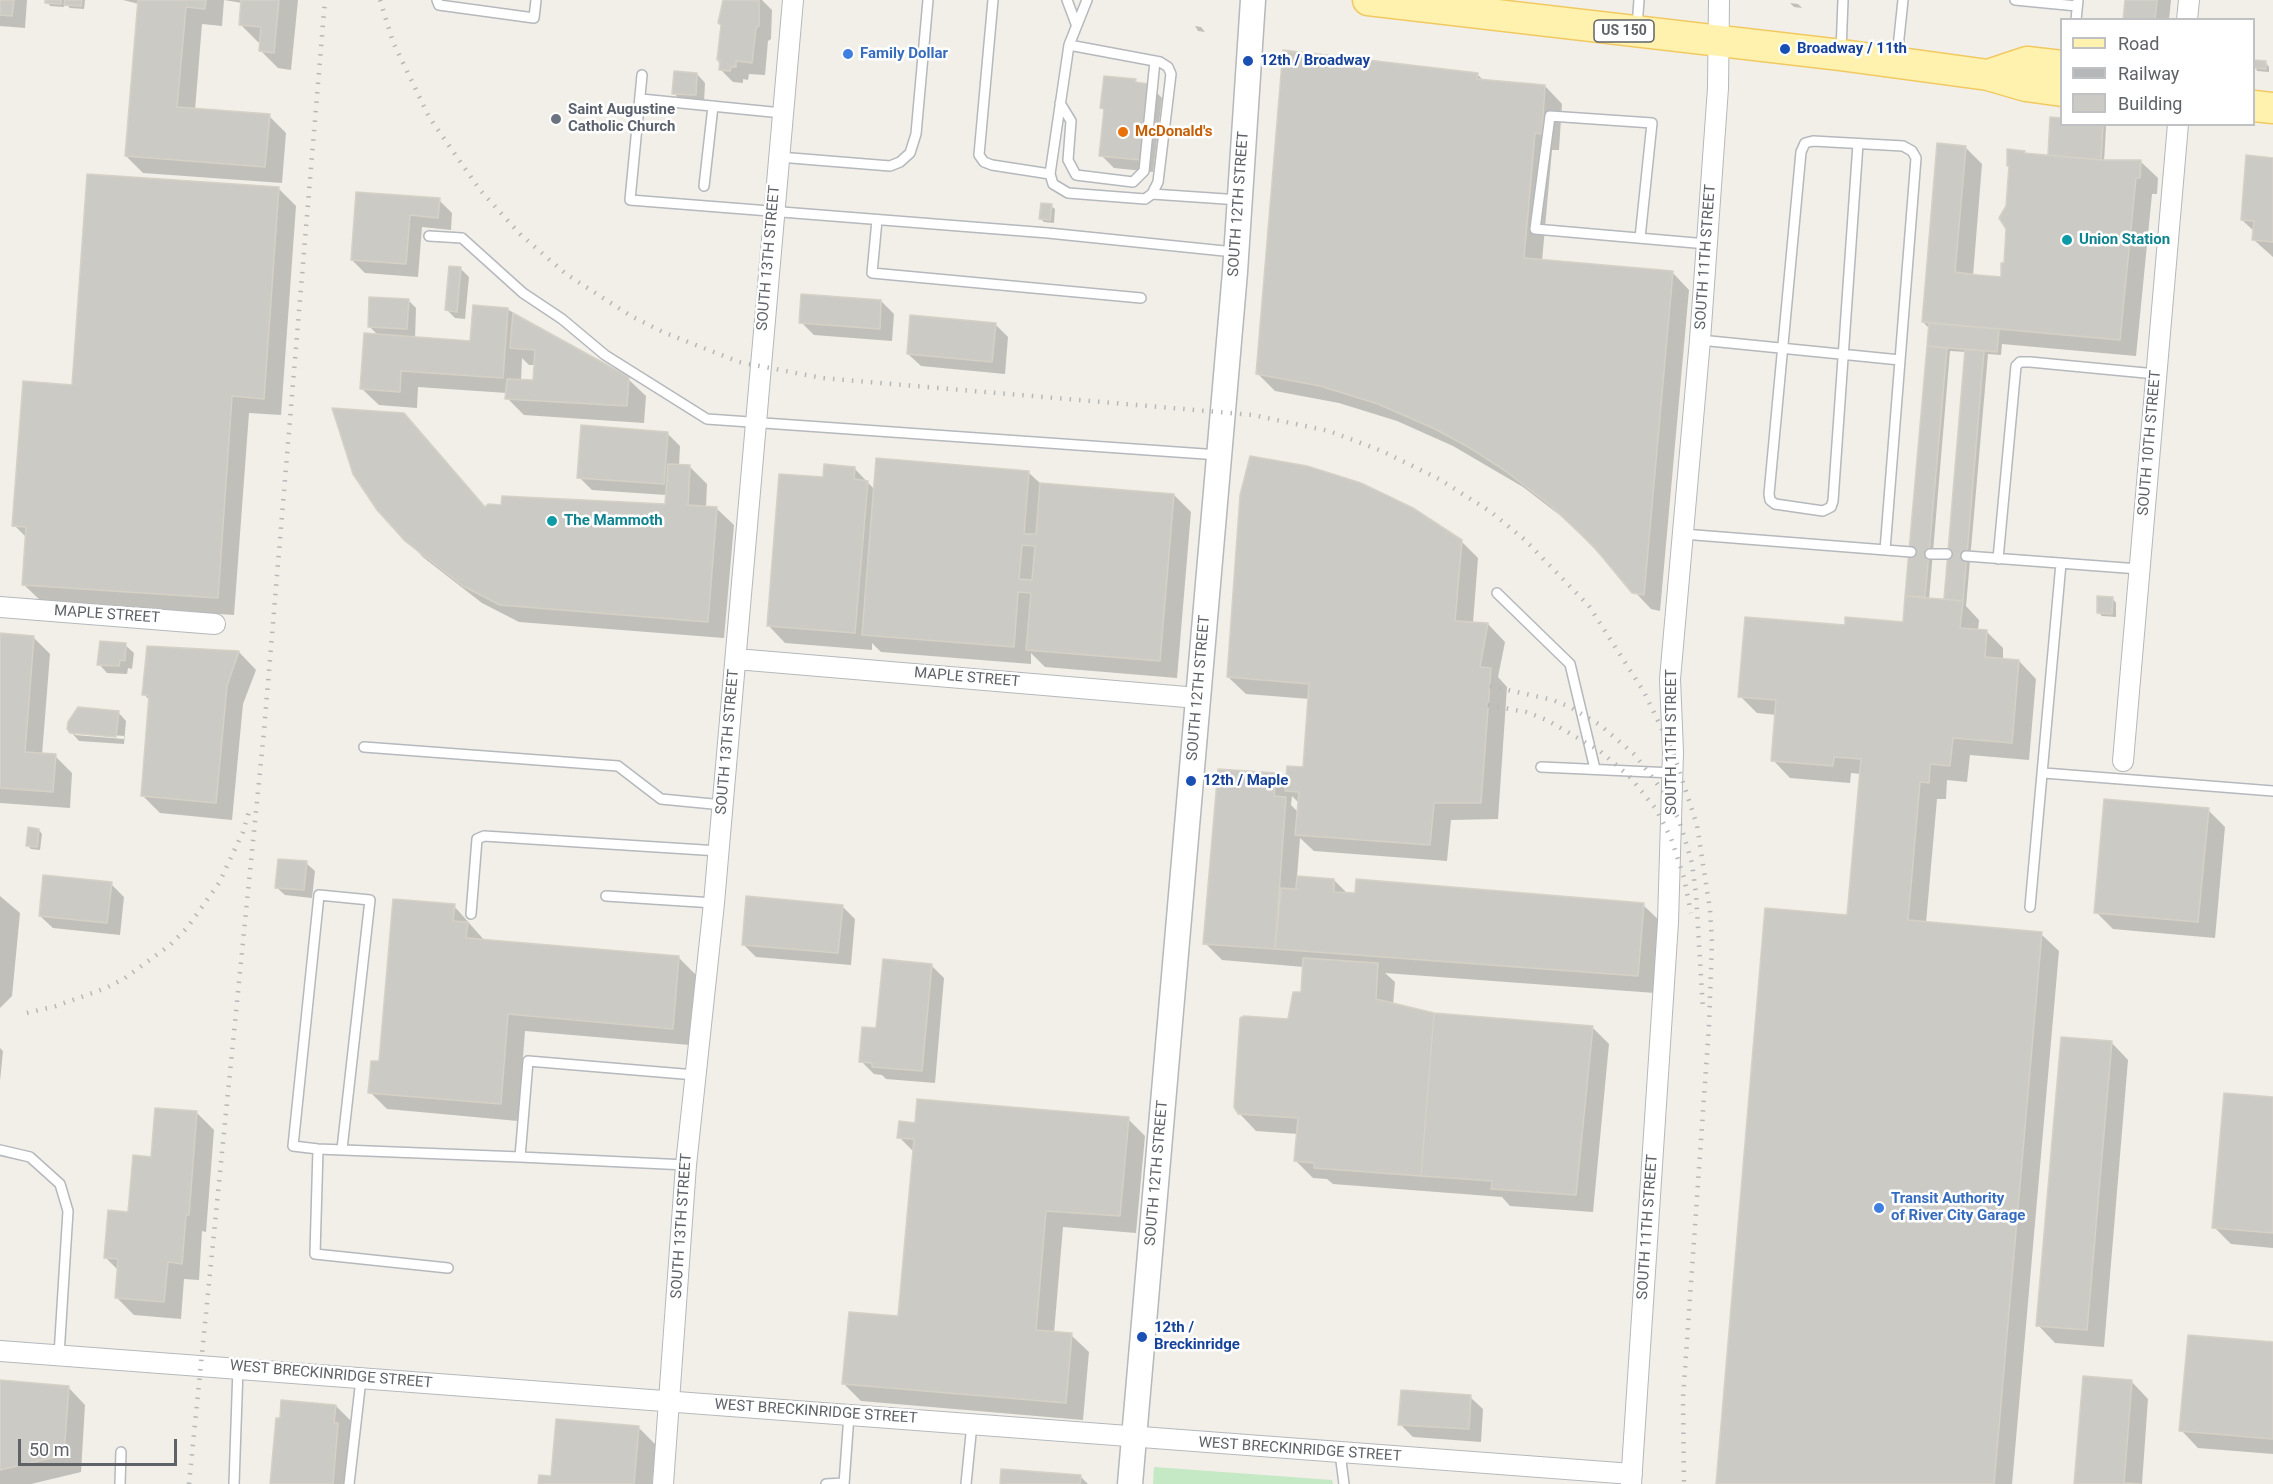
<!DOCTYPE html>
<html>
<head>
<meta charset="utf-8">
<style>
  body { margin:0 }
  #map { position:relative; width:2273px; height:1484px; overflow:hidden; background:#f1efe8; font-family:Roboto,sans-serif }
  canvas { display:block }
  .legend { position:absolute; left:2060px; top:18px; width:195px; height:108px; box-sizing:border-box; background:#fff; border:2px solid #bfc1c3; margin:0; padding:8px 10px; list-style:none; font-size:18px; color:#5f6368 }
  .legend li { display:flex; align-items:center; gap:12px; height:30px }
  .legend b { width:30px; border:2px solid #bfc1c3 }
  .scale { position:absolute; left:18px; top:1439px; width:159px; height:27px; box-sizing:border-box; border:3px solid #5f6368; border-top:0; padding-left:8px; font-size:18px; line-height:21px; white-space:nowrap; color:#5f6368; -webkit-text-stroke:4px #fff; paint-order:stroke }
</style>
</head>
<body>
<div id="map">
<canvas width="2273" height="1484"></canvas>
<ul class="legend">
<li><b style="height:8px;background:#fff2af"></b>Road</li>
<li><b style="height:8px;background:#b6b7b8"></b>Railway</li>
<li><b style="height:16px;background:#cccac5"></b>Building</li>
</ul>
<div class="scale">50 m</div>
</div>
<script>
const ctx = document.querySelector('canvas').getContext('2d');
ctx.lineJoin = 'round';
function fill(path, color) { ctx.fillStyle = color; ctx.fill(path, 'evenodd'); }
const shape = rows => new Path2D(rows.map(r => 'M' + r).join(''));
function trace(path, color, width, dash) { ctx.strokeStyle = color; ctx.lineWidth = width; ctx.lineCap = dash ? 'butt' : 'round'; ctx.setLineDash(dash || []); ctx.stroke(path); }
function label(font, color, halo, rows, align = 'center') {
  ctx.font = font + ' Roboto,sans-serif'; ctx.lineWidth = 5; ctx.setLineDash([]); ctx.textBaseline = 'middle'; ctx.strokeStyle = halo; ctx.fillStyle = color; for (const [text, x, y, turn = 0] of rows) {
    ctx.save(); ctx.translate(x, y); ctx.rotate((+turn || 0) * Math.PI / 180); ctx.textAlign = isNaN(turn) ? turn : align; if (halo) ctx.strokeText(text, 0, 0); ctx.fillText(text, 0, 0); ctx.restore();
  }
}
fill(shape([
  [1154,1467,1332,1480,1333,1484,1153,1484]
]), '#c5e8c5');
fill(shape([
  [0,0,27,0,25,28,0,26],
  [47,0,85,0,84,9,70,8,65,3,64,7,50,6],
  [123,0,298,0,291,70,278,68,261,51,262,42,258,42,240,24,242,3,224,0,222,26,202,24,195,110,269,116,286,133,282,183,143,173,126,156,139,4],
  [724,0,762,0,772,10,771,39,768,41,765,75,749,74,748,80,743,79,743,83,733,82,720,69,718,59],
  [2127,0,2171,0,2169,20,2125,20],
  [1790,3,1798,4,1802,8,1794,7],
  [1195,26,1201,27,1205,32,1198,31],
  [2254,62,2266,63,2269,67,2269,72,2257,71],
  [697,74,705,83,704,103,682,102,674,93],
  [1477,74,1484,81,1545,86,1562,104,1559,150,1552,150,1542,261,1672,272,1689,290,1660,611,1651,609,1570,523,1523,487,1453,446,1397,421,1339,403,1275,391,1258,374],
  [1135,80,1139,84,1149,85,1162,98,1153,172,1114,168,1101,155,1105,111,1102,107],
  [2062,124,2104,124,2106,127,2104,162,2140,161,2158,178,2157,194,2152,194,2136,356,2002,344,2001,355,1988,354,1966,606,1979,620,1978,631,1986,631,2003,648,2003,660,2019,661,2036,679,2029,760,1970,755,1967,782,1947,780,1946,799,1937,799,1926,923,2041,934,2059,951,2012,1484,1718,1484,1848,917,1861,774,1851,773,1850,783,1790,778,1773,760,1777,715,1757,713,1740,696,1846,627,1904,624,1930,329,1923,322,1965,147,1982,164,1973,276,2002,279,2005,265,2007,206,2024,152,2027,155,2052,157,2049,154],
  [1950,351,1966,352,1945,598,1948,601,1929,599],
  [2273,160,2273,257,2254,240,2255,232,2242,220],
  [279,189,296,206,281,415,249,413,234,615,41,601,23,584,26,537,14,525,73,386],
  [358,194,439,200,452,213,451,230,422,227,418,277,365,273,352,260],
  [1051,206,1055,209,1054,223,1044,222,1040,218],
  [460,268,469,277,465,319,455,318,447,310],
  [408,300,416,308,415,339,471,343,507,309,628,379,646,396,644,423,524,415,507,398,507,393,418,387,417,408,379,405,361,388,379,336,369,326],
  [522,358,529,365,535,365,534,382,521,381],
  [881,301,894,314,892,341,814,335,801,322],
  [995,324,1008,337,1005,374,921,366,908,354],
  [403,415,486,508,667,506,667,495,592,490,579,477,667,433,680,446,679,466,690,467,707,484,706,507,716,508,734,525,724,638,519,622,482,603,424,558,406,540],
  [854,468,875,490,1028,472,1041,484,1174,495,1191,512,1177,678,1045,667,1031,653,1031,664,881,652,872,643,872,650,785,643,768,625,824,479],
  [1461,541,1478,558,1473,623,1488,624,1505,642,1498,677,1507,687,1498,819,1451,820,1447,861,1314,851,1300,838,1297,877,1334,880,1348,894,1643,905,1661,922,1655,993,1385,973,1395,982,1393,1005,1430,1014,1592,1027,1609,1044,1593,1212,1510,1206,1502,1197,1333,1184,1327,1179,1313,1178,1296,1161,1298,1134,1256,1131,1239,1113,1302,994,1304,967,1222,960,1205,943,1275,775,1287,786,1304,768,1310,699,1246,694,1228,677],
  [1292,796,1299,803,1298,812,1291,805],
  [2113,599,2116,603,2116,617,2102,616,2098,612],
  [0,635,33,637,50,654,42,755,55,756,72,773,70,808,0,803],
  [125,645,134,653,132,669,128,668,127,674,107,673,99,664],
  [148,647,239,652,256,670,243,704,232,820,160,813,143,796,150,701,144,694],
  [118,712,126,721,124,744,79,741,71,732],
  [75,732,124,736,124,739,75,735],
  [2208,810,2225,827,2215,938,2113,929,2096,912],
  [39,830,42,834,40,850,31,849,28,846],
  [306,863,315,871,312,898,285,895,276,887],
  [111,884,124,897,120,935,53,928,40,916],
  [0,896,20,913,12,996,0,1008],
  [454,906,485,941,678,957,696,975,690,1045,525,1031,518,1121,387,1109,370,1092],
  [842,906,855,919,851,965,756,957,743,944],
  [931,965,944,978,935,1083,886,1079,882,1075,874,1074,861,1061,878,1030],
  [2111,1042,2128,1060,2104,1347,2055,1343,2038,1325],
  [0,1048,3,1051,0,1081],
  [2273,1099,2273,1248,2231,1244,2214,1227],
  [197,1113,214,1130,206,1232,202,1231,199,1280,184,1279,181,1319,134,1315,117,1298,119,1271,105,1257,129,1213,153,1158],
  [1128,1119,1145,1136,1136,1233,1063,1227,1054,1333,1071,1335,1089,1352,1083,1420,861,1401,844,1384,900,1318,914,1152,899,1137,916,1125],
  [2273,1343,2273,1454,2198,1448,2181,1430],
  [2131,1381,2148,1399,2142,1484,2075,1484],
  [0,1382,68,1387,85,1405,81,1472,31,1484,0,1484],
  [1470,1397,1483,1409,1481,1442,1413,1437,1400,1424],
  [336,1406,353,1423,351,1484,271,1484],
  [639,1428,656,1445,652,1484,540,1484],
  [1080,1476,1088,1484,1002,1484]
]), '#0003');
const building = shape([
  [0,0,14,0,12,16,0,15,0,0],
  [45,0,61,0,61,4,45,3,45,0],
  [65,0,82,0,81,6,64,5,65,0],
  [138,0,206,0,205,9,186,7,177,107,270,114,265,167,125,156,138,0],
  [241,0,279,0,274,53,259,51,261,27,239,25,241,0],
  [723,0,759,0,759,26,756,28,752,63,736,61,736,67,731,67,730,71,719,70,720,60,717,60,721,25,718,23,723,0],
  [2125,0,2157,0,2155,20,2123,20,2125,0],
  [1283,50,1478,73,1477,79,1545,85,1542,134,1535,133,1524,258,1673,271,1644,595,1632,593,1594,547,1551,506,1504,470,1470,448,1435,429,1378,404,1320,386,1256,374,1283,50],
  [2254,60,2266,61,2266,69,2254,68,2254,60],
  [674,71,697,73,696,95,672,94,674,71],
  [1104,76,1136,79,1135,82,1149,84,1141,160,1099,156,1104,109,1100,108,1104,76],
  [2050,117,2062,118,2062,124,2103,124,2101,160,2048,155,2050,117],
  [1937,143,1966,146,1955,272,1978,275,2001,277,2001,263,2004,263,2006,229,1999,218,2006,206,2009,166,2007,166,2007,149,2025,151,2024,153,2101,160,2141,160,2140,178,2136,178,2120,340,1922,322,1937,143],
  [2246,155,2273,158,2273,242,2252,240,2254,221,2241,220,2246,155],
  [87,174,279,187,264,399,232,396,218,598,22,585,26,527,12,526,23,381,72,385,87,174],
  [356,192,440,198,438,218,410,215,406,264,351,260,356,192],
  [1041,203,1052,204,1050,220,1039,219,1041,203],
  [449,266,461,267,457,312,445,310,449,266],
  [801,294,881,300,880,329,799,323,801,294],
  [369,297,409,299,407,329,368,327,369,297],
  [473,305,508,308,503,378,401,371,400,392,360,389,364,333,470,341,473,305],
  [513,313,629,377,627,406,505,399,507,379,533,380,535,350,510,348,513,313],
  [910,315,996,323,992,362,907,354,910,315],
  [1929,323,1999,329,1997,352,1927,346,1929,323],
  [1927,346,1947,348,1925,597,1905,596,1927,346],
  [1965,349,1984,351,1963,601,1944,599,1965,349],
  [332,408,404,413,485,507,488,504,501,505,502,496,665,504,668,464,690,465,688,505,717,507,708,622,500,605,463,586,405,541,377,510,353,474,332,408],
  [581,425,668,432,664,484,577,478,581,425],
  [1250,456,1307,466,1361,483,1413,508,1462,540,1455,621,1488,623,1480,667,1491,668,1481,803,1434,803,1430,845,1295,835,1299,792,1285,791,1287,766,1303,767,1309,684,1227,677,1240,495,1250,456],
  [876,458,1029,471,1024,534,1036,534,1040,483,1174,494,1160,661,1026,650,1031,593,1018,592,1014,647,862,635,876,458],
  [1022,545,1035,546,1032,580,1019,579,1022,545],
  [824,464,855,467,854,479,868,481,855,633,767,626,779,474,823,477,824,464],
  [1905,596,1963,601,1960,628,1987,630,1985,657,2019,660,2012,743,1953,738,1950,766,1930,764,1929,783,1920,782,1908,920,2042,932,1994,1484,1716,1484,1765,908,1847,915,1861,759,1834,757,1833,766,1771,761,1776,700,1738,697,1745,617,1845,625,1845,617,1903,622,1905,596],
  [2097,596,2113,597,2112,614,2097,613,2097,596],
  [0,633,34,636,25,752,56,754,53,792,0,788,0,633],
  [100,641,126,643,125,661,120,660,119,666,97,665,100,641],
  [147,646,239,651,227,686,216,803,141,796,149,695,142,695,147,646],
  [78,707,119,711,116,737,70,733,67,729,68,722,78,707],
  [1218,769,1276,773,1274,796,1286,797,1275,949,1203,944,1218,769],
  [2104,799,2209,808,2198,922,2094,913,2104,799],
  [28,827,39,829,37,847,26,846,28,827],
  [278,859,307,861,304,890,275,888,278,859],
  [43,875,112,882,107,923,39,916,43,875],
  [1297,876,1334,879,1334,892,1355,893,1356,879,1644,903,1638,976,1275,949,1281,888,1296,889,1297,876],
  [746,896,843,905,838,953,742,945,746,896],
  [393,899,455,904,453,921,468,922,466,938,679,956,673,1029,508,1014,501,1104,368,1093,371,1061,379,1061,393,899],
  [1303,958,1378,963,1376,999,1434,1013,1421,1176,1314,1168,1314,1163,1294,1161,1298,1118,1238,1114,1234,1107,1240,1018,1244,1016,1288,1019,1293,992,1301,992,1303,958],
  [883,959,932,964,922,1071,872,1067,872,1063,859,1062,862,1027,876,1028,883,959],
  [1434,1013,1593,1026,1576,1195,1491,1189,1492,1181,1421,1176,1434,1013],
  [2061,1037,2112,1041,2087,1330,2036,1326,2061,1037],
  [2224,1093,2273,1097,2273,1233,2212,1228,2224,1093],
  [917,1099,1129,1117,1120,1216,1046,1211,1036,1330,1072,1333,1066,1403,842,1384,849,1312,898,1316,914,1139,897,1138,899,1121,915,1123,917,1099],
  [155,1108,197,1111,189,1215,186,1215,182,1264,168,1262,164,1302,115,1298,118,1259,104,1258,108,1210,128,1212,133,1155,151,1157,155,1108],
  [2188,1335,2273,1342,2273,1439,2179,1431,2188,1335],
  [2083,1376,2132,1380,2124,1483,2140,1484,2074,1484,2083,1376],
  [0,1380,69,1386,64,1455,0,1470,0,1380],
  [1401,1390,1471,1395,1469,1429,1398,1425,1401,1390],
  [281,1400,336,1405,334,1423,338,1423,333,1484,270,1484,276,1418,280,1418,281,1400],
  [556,1419,639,1426,634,1484,538,1484,539,1475,551,1476,556,1419],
  [1001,1469,1081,1475,1080,1484,1000,1484,1001,1469]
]);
fill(building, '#cccac5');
trace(building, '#d6d1c6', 1.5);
const service = shape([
  [437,0,439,5,534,18,536,0],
  [993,0,979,155,984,162,992,165,1050,174],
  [1067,0,1076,24],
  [2015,0,2077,6],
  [2076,20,2078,0],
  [1637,27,1639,0],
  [1069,45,1160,62,1168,67,1171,74,1158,182,1152,194,1145,199,1068,193,1053,184,1050,174,1069,45,1087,0],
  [1841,52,1843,0],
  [1897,57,1903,0],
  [642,75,630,200,1048,233,1234,252],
  [641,99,782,113],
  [1060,103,1071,121,1068,160,1076,175,1133,182,1144,171,1155,61],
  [1858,144,1833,501,1831,507,1823,511,1775,504,1770,500,1769,494,1801,152,1805,143,1813,141,1903,146,1912,151,1916,158,1885,550],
  [779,157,890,166,900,162,910,153,916,134,928,0],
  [704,186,713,106],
  [1152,194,1240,200],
  [877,220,872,273,1141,298],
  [429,236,462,238,523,293,562,319,605,355,707,419,1219,455],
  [1640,238,1652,123,1550,116,1535,229,1707,244],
  [1700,340,1900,360],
  [1683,534,1911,552],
  [1930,554,1947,554],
  [1966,556,2139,569],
  [1998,559,2016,366,2020,362,2030,362,2156,374],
  [1497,593,1570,664,1595,769],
  [364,747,618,766,661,799,723,805],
  [1541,767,1673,773],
  [2044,773,2273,791],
  [606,896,714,903],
  [2030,907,2061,563],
  [471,914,477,839,484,836,719,851],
  [318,1149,315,1254,448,1268],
  [342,1149,370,900,319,895,293,1146,318,1149,520,1157],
  [0,1150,30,1157,60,1184,68,1211,59,1355],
  [686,1165,520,1157,528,1061,695,1075],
  [1340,1453,1344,1484],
  [120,1484,121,1452],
  [234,1484,238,1368],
  [349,1484,361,1379],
  [826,1484,844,1483],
  [844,1484,849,1415],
  [966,1484,972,1424]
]);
const minor = shape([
  [2187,20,2189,0],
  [0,607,215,624],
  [736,659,1198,698],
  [2123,761,2178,124],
  [0,1351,1632,1474],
  [663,1484,686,1165,714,903,793,0],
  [1631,1484,1668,922,1673,752,1670,679,1700,340,1718,88,1719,0]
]);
const tertiary = shape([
  [1130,1484,1235,272,1253,0]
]);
const primary = shape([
  [1368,0,1841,55,1988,75,2026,86,2062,91],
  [1988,75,2027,62,2062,66],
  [2254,106,2273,108]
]);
trace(service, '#b5b8bc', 12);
trace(minor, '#b5b8bc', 22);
trace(tertiary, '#b5b8bc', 27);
trace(primary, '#f2c960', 33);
trace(service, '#fff', 9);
trace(minor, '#fff', 20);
trace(tertiary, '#fff', 24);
trace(primary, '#fff2af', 30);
trace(shape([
  [380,0,393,42,429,117,480,190,521,235,566,274,631,316,663,332,739,362,822,378,1253,415,1329,431,1382,451,1439,479,1491,512,1525,540,1589,606,1644,692,1673,752,1697,825,1710,910,1712,942,1709,1026,1683,1398,1684,1484],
  [1490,686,1553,700,1570,707,1600,725,1635,755,1665,794,1679,820,1692,863,1696,894,1703,1010],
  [1488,705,1526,712,1547,720,1600,751,1629,776,1656,809,1671,838,1684,878,1691,913],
  [27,1013,56,1006,106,988,125,978,170,945,187,928,219,883,243,832,250,808],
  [189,1484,264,731,325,0]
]), '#b6b7b8', 4.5, [1.5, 8]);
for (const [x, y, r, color] of [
  [1785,49,6,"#1a4fb4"],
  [848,54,6,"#3f7fe0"],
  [1248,61,6,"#1a4fb4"],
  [556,119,6,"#6b7280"],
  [1123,132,6,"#e8710a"],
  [2067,240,6,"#0f9aa8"],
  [552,521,6,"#0f9aa8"],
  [1191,781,6,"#1a4fb4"],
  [1879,1208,6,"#3f7fe0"],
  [1142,1337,6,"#1a4fb4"]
]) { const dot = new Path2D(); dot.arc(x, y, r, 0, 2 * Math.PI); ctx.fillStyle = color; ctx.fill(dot); trace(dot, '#fff', 2); }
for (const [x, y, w] of [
  [1624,31,60]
]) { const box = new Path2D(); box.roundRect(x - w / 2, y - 11, w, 22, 4.5); ctx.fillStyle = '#fff'; ctx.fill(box); trace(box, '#5f6368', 1.5); }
label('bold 14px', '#5f6368', null, [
  ["US 150",1624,31]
]);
label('bold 15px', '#164399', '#fff', [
  ["Broadway / 11th",1797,49],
  ["12th / Broadway",1260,61],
  ["12th / Maple",1203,781],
  ["12th /",1154,1328],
  ["Breckinridge",1154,1345]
], 'left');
label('bold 15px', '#366cbe', '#fff', [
  ["Family Dollar",860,54],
  ["Transit Authority",1891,1199],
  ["of River City Garage",1891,1216]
], 'left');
label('bold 15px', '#5b616d', '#fff', [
  ["Saint Augustine",568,110],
  ["Catholic Church",568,127]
], 'left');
label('bold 15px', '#c56008', '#fff', [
  ["McDonald's",1135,132]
], 'left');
label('15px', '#5f6368', '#fff', [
  ["SOUTH 12TH STREET",1239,204,-86],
  ["SOUTH 11TH STREET",1706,257,-86],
  ["SOUTH 13TH STREET",769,258,-85],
  ["SOUTH 10TH STREET",2150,443,-85],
  ["MAPLE STREET",107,615,4],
  ["MAPLE STREET",967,678,5],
  ["SOUTH 12TH STREET",1199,688,-85],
  ["SOUTH 13TH STREET",728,742,-85],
  ["SOUTH 11TH STREET",1672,742,-90],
  ["SOUTH 12TH STREET",1157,1173,-85],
  ["SOUTH 13TH STREET",682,1226,-86],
  ["SOUTH 11TH STREET",1648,1227,-86],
  ["WEST BRECKINRIDGE STREET",331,1375,5],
  ["WEST BRECKINRIDGE STREET",816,1412,4],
  ["WEST BRECKINRIDGE STREET",1300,1450,4]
]);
label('bold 15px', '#0d838f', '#fff', [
  ["Union Station",2079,240],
  ["The Mammoth",564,521]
], 'left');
</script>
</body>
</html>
